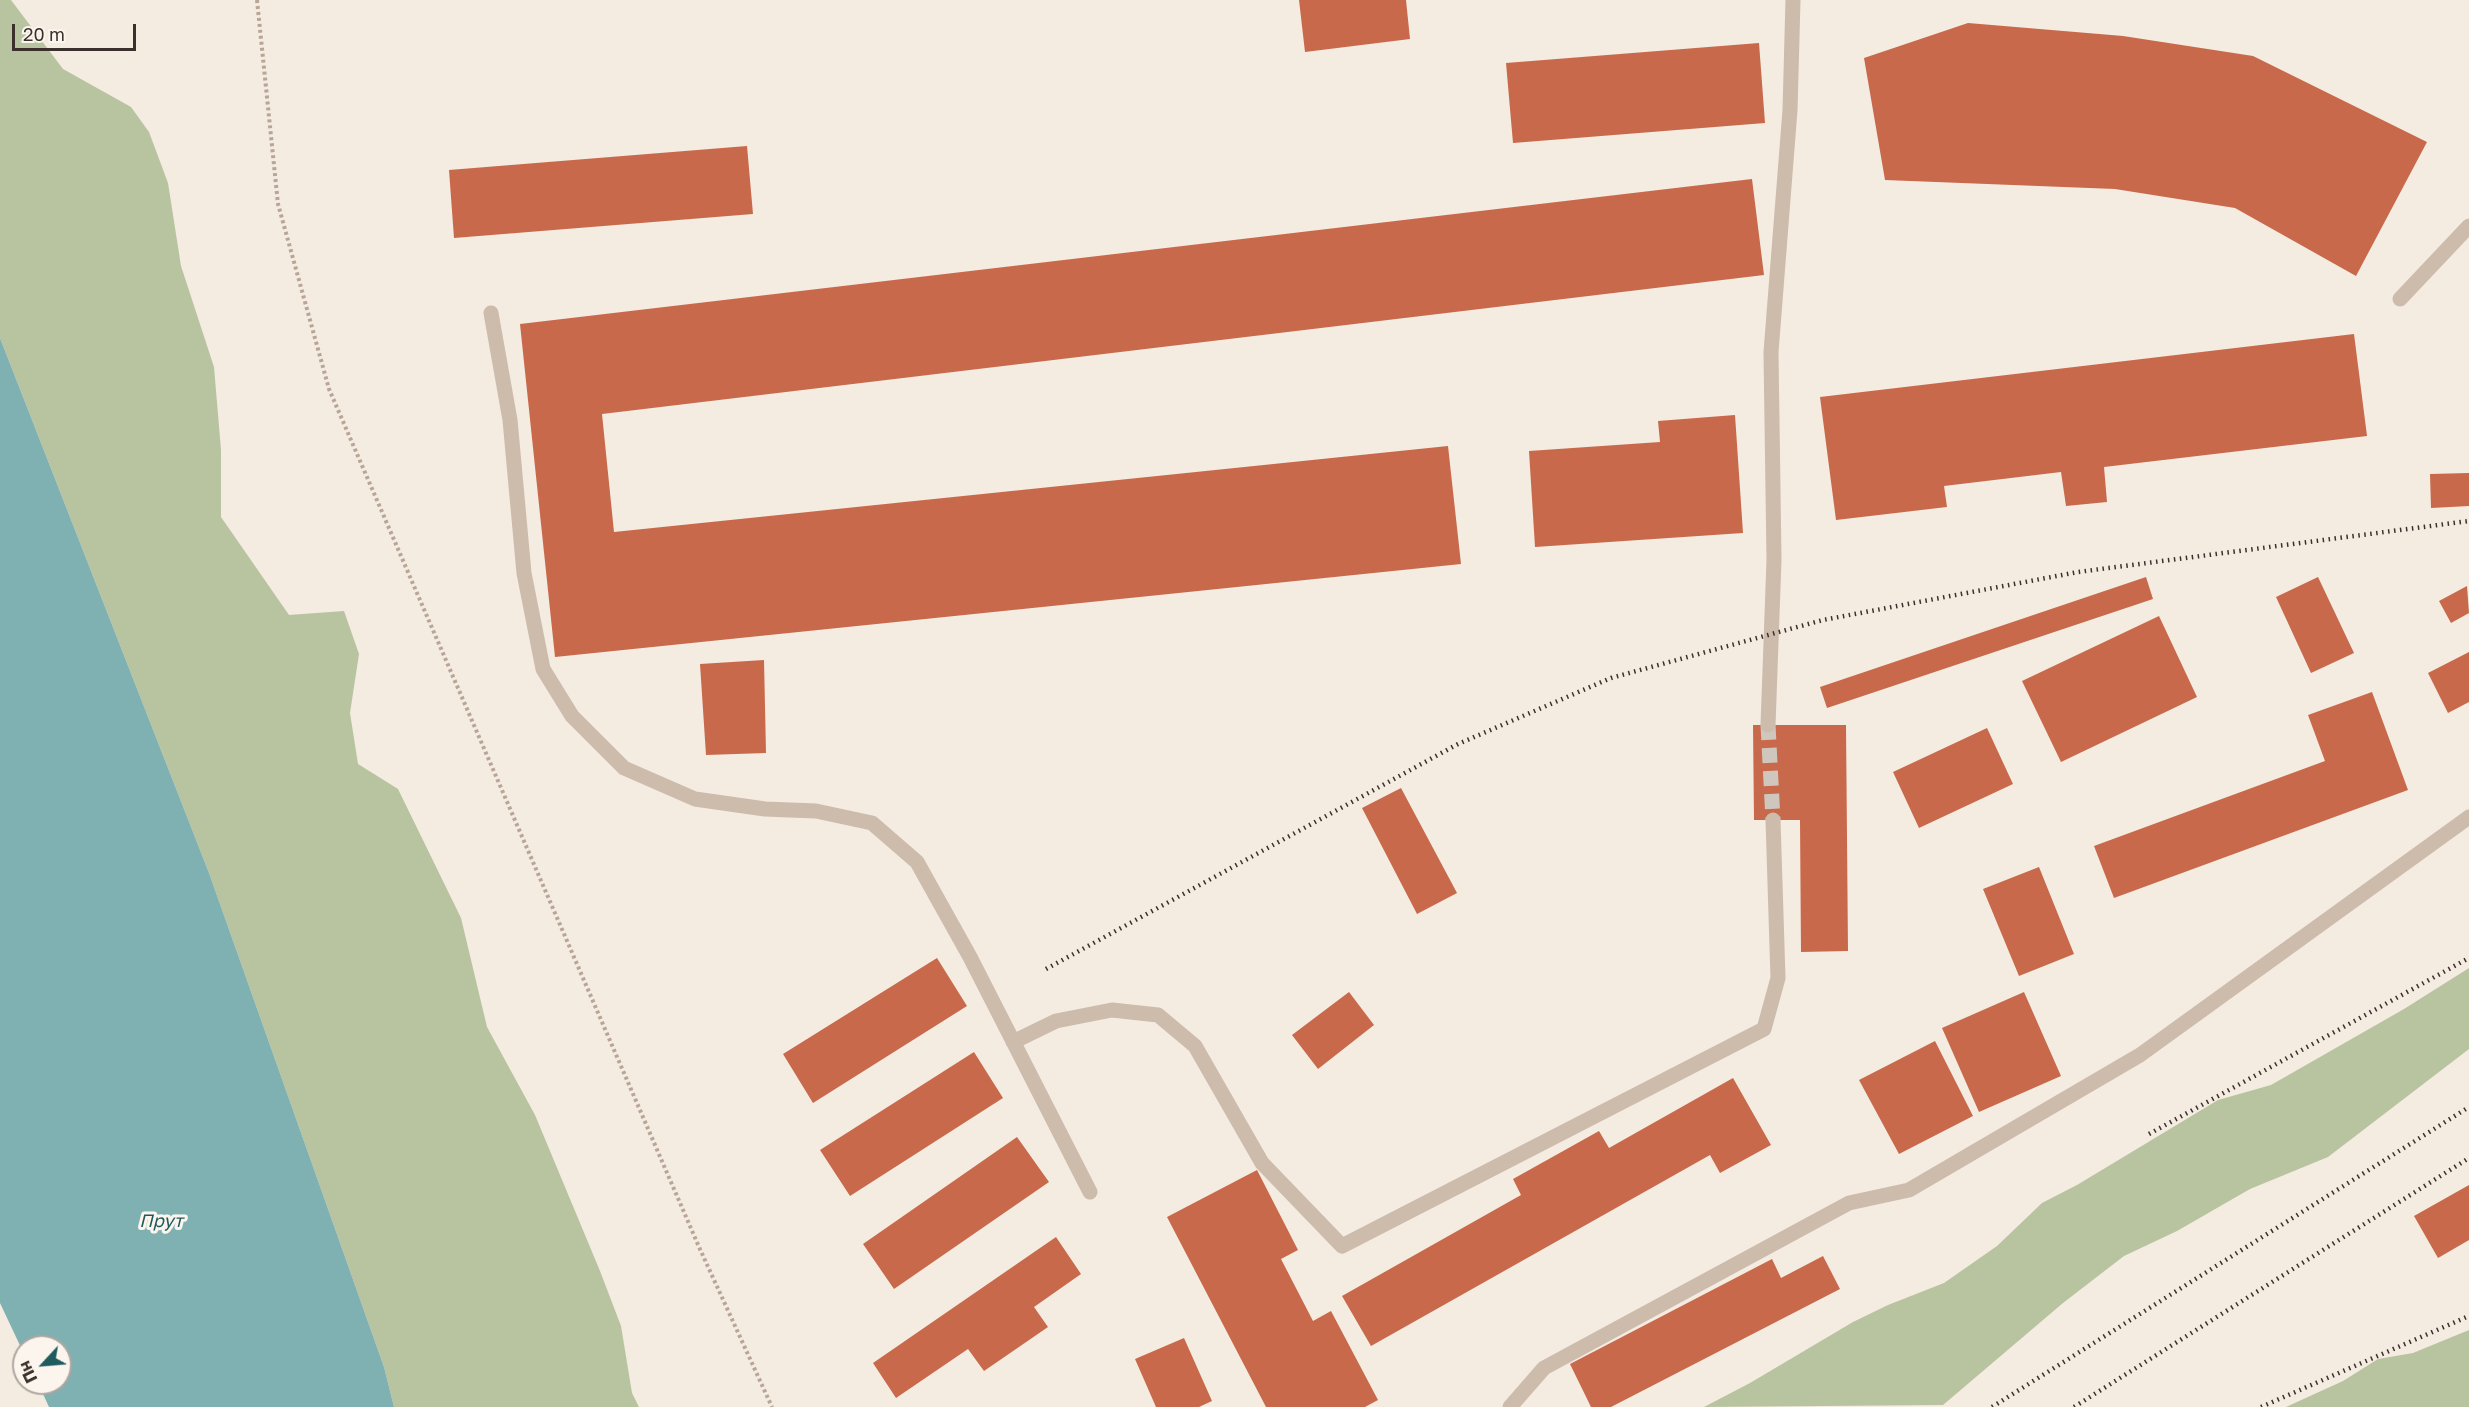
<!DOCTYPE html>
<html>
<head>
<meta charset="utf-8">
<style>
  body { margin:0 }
  #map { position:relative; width:2469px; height:1407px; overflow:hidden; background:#f4ebe1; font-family:"Golos Text",sans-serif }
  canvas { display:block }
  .north { position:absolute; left:12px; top:1335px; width:60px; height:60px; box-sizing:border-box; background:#fbf5ee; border:2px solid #aea6a0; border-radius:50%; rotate:244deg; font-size:16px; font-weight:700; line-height:24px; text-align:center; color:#3b302b }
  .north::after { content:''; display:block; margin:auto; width:21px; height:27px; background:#1f5a5e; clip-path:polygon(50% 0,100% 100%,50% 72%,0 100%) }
  .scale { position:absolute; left:12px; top:24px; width:124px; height:27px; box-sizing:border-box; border:3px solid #3b302b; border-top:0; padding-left:8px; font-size:18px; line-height:21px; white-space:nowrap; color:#3b302b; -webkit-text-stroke:4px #fbf5ee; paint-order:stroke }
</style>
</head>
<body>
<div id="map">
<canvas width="2469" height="1407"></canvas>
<div class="north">Пн</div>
<div class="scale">20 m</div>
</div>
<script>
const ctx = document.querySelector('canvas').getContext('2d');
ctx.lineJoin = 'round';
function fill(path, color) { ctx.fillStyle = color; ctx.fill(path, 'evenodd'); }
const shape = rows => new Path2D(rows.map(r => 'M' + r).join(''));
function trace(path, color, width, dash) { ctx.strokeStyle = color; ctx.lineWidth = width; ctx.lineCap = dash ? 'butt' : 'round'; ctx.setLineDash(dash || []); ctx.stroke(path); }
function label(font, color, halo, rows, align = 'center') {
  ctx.font = font + ' "Golos Text",sans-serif'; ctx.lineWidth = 6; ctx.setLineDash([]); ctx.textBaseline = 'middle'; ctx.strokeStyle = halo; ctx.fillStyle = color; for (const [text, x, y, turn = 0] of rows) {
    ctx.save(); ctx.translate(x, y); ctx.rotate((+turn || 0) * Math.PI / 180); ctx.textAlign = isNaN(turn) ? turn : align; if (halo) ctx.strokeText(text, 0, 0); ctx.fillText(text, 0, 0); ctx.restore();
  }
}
fill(shape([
  [0,0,11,0,63,69,131,107,149,132,168,183,181,266,214,367,221,450,221,517,289,615,344,611,359,654,350,713,358,764,398,789,461,918,487,1027,535,1115,600,1271,621,1326,632,1393,639,1407,394,1407,384,1367,209,873,0,338],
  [2469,968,2469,1049,2328,1157,2250,1189,2177,1231,2124,1256,2063,1303,1943,1405,1704,1407,1750,1383,1853,1322,1888,1305,1944,1283,1997,1246,2042,1203,2077,1185,2218,1100,2271,1085,2404,1009],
  [2469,1330,2469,1407,2286,1407,2343,1381,2378,1359,2413,1353]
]), '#b8c4a0');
fill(shape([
  [0,338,209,873,384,1367,394,1407,49,1407,38,1383,60,1383,60,1347,24,1347,24,1354,0,1303]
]), '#7fb0b2');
fill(shape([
  [1299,0,1406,0,1410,39,1305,52],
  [1968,23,2123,36,2253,56,2427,142,2356,276,2235,208,2115,189,1885,180,1864,58],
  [1759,43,1765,123,1513,143,1506,63],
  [747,146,753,214,454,238,449,170],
  [1752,179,1764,275,602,414,614,532,1448,446,1461,564,555,657,520,324],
  [2354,334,2367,436,2104,467,2107,502,2066,506,2061,472,1944,486,1947,507,1836,520,1820,397],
  [1735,415,1743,533,1535,547,1529,451,1660,442,1658,421],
  [2469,473,2469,506,2431,508,2430,474],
  [2146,577,2153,599,1827,708,1820,687],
  [2318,577,2354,653,2311,673,2276,597],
  [2467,586,2469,613,2451,623,2439,601],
  [2159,616,2197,697,2061,762,2022,681],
  [2469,652,2469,702,2448,713,2428,673],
  [764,660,766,753,706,755,700,664],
  [2372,692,2408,790,2114,898,2094,846,2325,761,2308,715],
  [1753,725,1846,725,1848,951,1801,952,1800,820,1754,820],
  [1987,728,2013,784,1919,828,1893,772],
  [1401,788,1457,893,1417,914,1362,808],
  [2039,867,2074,954,2019,976,1983,889],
  [937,958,967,1006,813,1103,783,1054],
  [1349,992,1374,1025,1318,1069,1292,1035],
  [2024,992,2061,1076,1979,1112,1942,1028],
  [1935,1041,1973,1116,1899,1154,1859,1080],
  [974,1052,1003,1098,850,1196,820,1150],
  [1733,1078,1771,1145,1720,1173,1710,1155,1371,1346,1342,1296,1521,1195,1513,1179,1599,1131,1609,1148],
  [1017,1137,1049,1182,894,1289,863,1244],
  [1257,1170,1298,1250,1281,1259,1313,1321,1331,1311,1378,1400,1365,1407,1266,1407,1167,1217],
  [2469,1185,2469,1240,2438,1258,2414,1216],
  [1056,1237,1081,1274,1034,1307,1048,1327,984,1371,968,1349,896,1398,873,1363],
  [1823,1256,1840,1289,1611,1407,1591,1407,1570,1364,1772,1259,1781,1278],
  [1184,1338,1212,1401,1199,1407,1156,1407,1135,1359]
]), '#c8694b');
trace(shape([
  [1768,725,1773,820]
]), '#cfc6bd', 15, [15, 8]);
trace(shape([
  [257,0,278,204,329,389,699,1247,772,1407]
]), '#b9a596', 4, [3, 3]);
trace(shape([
  [2400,299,2469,226],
  [491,313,510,420,524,573,543,669,572,716,624,768,695,799,765,809,816,811,872,823,917,862,970,957,1090,1192],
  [1768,725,1774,560,1771,352,1790,110,1793,0],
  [1013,1042,1056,1021,1112,1010,1158,1015,1195,1046,1262,1163,1342,1246,1764,1029,1778,978,1773,820],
  [1510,1407,1544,1368,1849,1203,1909,1190,2140,1055,2469,817]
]), '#cdbbac', 15);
trace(shape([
  [1046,969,1458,744,1611,678,1823,620,2078,572,2469,521],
  [2149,1134,2469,958],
  [1992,1407,2469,1107],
  [2074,1407,2469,1158],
  [2261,1407,2469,1316]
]), '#3b302b', 4.5, [1.5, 4.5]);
label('italic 18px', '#1f5a5e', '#fbf5ee', [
  ["Прут",161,1221]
]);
</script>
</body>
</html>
